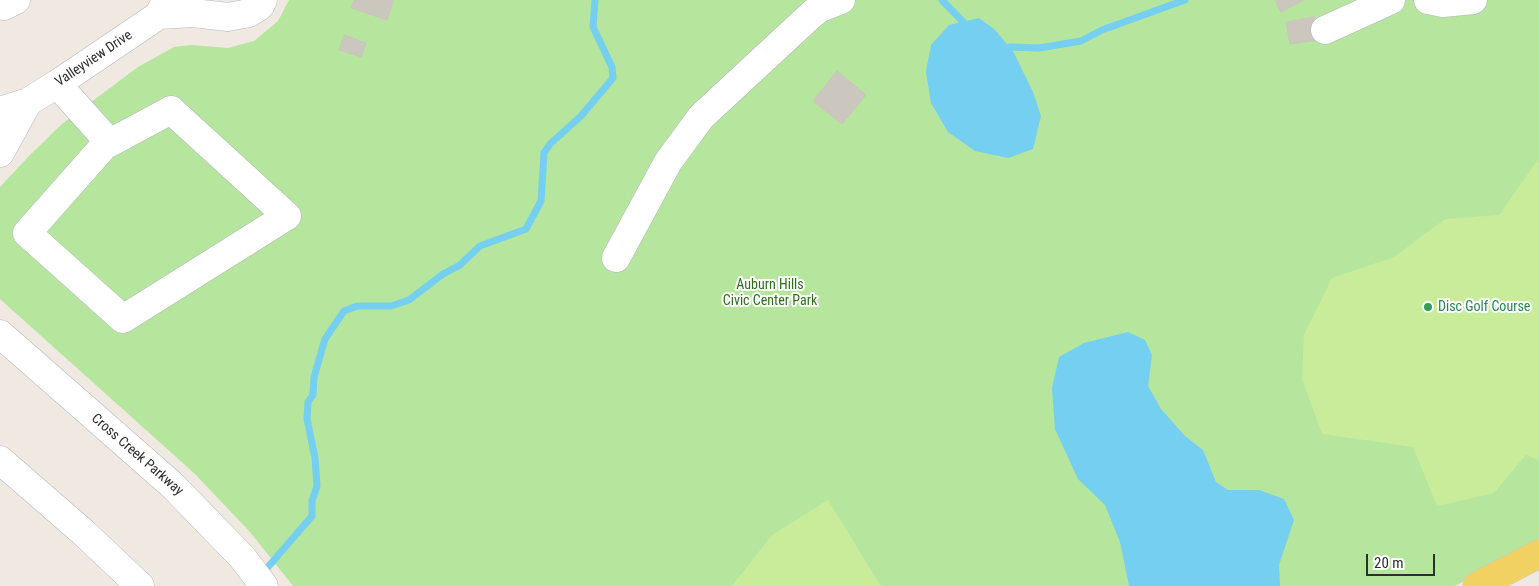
<!DOCTYPE html>
<html>
<head>
<meta charset="utf-8">
<style>
  body { margin:0 }
  #map { position:relative; width:1539px; height:586px; overflow:hidden; background:#efe9e1; font-family:"Roboto Condensed",sans-serif }
  canvas { display:block }
  .scale { position:absolute; left:1366px; top:554px; width:69px; height:22px; box-sizing:border-box; border:2px solid #2e2e2e; border-top:0; padding-left:6px; font-size:15px; line-height:18px; white-space:nowrap; color:#2e2e2e; -webkit-text-stroke:4px #fff; paint-order:stroke }
</style>
</head>
<body>
<div id="map">
<canvas width="1539" height="586"></canvas>
<div class="scale">20 m</div>
</div>
<script>
const ctx = document.querySelector('canvas').getContext('2d');
ctx.lineJoin = 'round';
function fill(path, color) { ctx.fillStyle = color; ctx.fill(path, 'evenodd'); }
const shape = rows => new Path2D(rows.map(r => 'M' + r).join(''));
function trace(path, color, width, dash) { ctx.strokeStyle = color; ctx.lineWidth = width; ctx.lineCap = dash ? 'butt' : 'round'; ctx.setLineDash(dash || []); ctx.stroke(path); }
function label(font, color, halo, rows, align = 'center') {
  ctx.font = font + ' "Roboto Condensed",sans-serif'; ctx.lineWidth = 4; ctx.setLineDash([]); ctx.textBaseline = 'middle'; ctx.strokeStyle = halo; ctx.fillStyle = color; for (const [text, x, y, turn = 0] of rows) {
    ctx.save(); ctx.translate(x, y); ctx.rotate((+turn || 0) * Math.PI / 180); ctx.textAlign = isNaN(turn) ? turn : align; if (halo) ctx.strokeText(text, 0, 0); ctx.fillText(text, 0, 0); ctx.restore();
  }
}
fill(shape([
  [289,0,1539,0,1539,543,1455,586,293,586,250,532,195,474,0,299,0,187,30,155,62,124,138,67,174,47,191,45,228,48,254,41,278,21]
]), '#b6e59e');
fill(shape([
  [1537,161,1539,163,1539,460,1526,455,1494,493,1437,506,1413,447,1322,434,1302,379,1304,335,1332,278,1394,257,1445,219,1499,215],
  [828,500,881,586,732,586,772,535]
]), '#c9ec9a');
fill(shape([
  [979,18,994,29,1013,51,1033,92,1041,116,1033,149,1008,158,975,151,948,132,931,103,926,72,931,45,949,25],
  [1128,332,1145,340,1152,355,1148,386,1161,409,1185,436,1203,450,1216,482,1228,490,1259,490,1284,499,1294,520,1279,565,1280,586,1129,586,1120,542,1105,505,1078,479,1055,429,1052,388,1059,357,1084,343]
]), '#75cff0');
trace(shape([
  [942,0,968,27],
  [1010,47,1039,48,1081,41,1102,30,1185,0],
  [262,574,312,516,312,501,317,486,315,458,307,419,308,402,313,395,314,377,325,339,344,311,357,306,391,306,409,300,443,274,460,265,480,246,526,229,541,201,544,153,550,144,581,116,613,78,612,67,593,27,595,0]
]), '#75cff0', 7);
const building = shape([
  [354,0,394,0,387,20,351,8,354,0],
  [1275,0,1304,0,1281,12,1275,0],
  [1314,17,1318,40,1290,44,1286,22,1314,17],
  [344,35,366,43,361,57,339,50,344,35],
  [837,71,866,95,842,124,813,101,837,71]
]);
fill(building, '#cbc7bf');
trace(building, '#cbc5ba', 1);
const minor = shape([
  [1428,0,1443,3,1473,0],
  [4,6,16,0],
  [159,15,193,13,228,17,249,13,260,6,263,0],
  [1325,30,1391,0],
  [57,84,109,142],
  [171,110,287,216,123,319,27,233,104,146,171,110],
  [0,111,28,102,57,84,159,15,166,0],
  [0,153,28,102],
  [616,258,668,162,701,117,811,15,818,9,841,0],
  [0,334,171,484,242,557,264,586],
  [0,460,84,533,140,586]
]);
const major = shape([
  [1477,586,1539,554]
]);
trace(minor, '#b4b7c1', 29);
trace(major, '#c9c9c9', 29);
trace(minor, '#fff', 28);
trace(major, '#f2d163', 28);
for (const [x, y, r, color] of [
  [1428,307,5,"#2e9e5b"]
]) { const dot = new Path2D(); dot.arc(x, y, r, 0, 2 * Math.PI); ctx.fillStyle = color; ctx.fill(dot); trace(dot, '#fff', 2); }
label('14px', '#2e2e2e', '#fff', [
  ["Valleyview Drive",94,59,-34],
  ["Cross Creek Parkway",137,455,41]
]);
label('14px', '#2c6e1b', '#fff', [
  ["Auburn Hills",770,285],
  ["Civic Center Park",770,301]
]);
label('14px', '#27864d', '#fff', [
  ["Disc Golf Course",1438,307]
], 'left');
</script>
</body>
</html>
